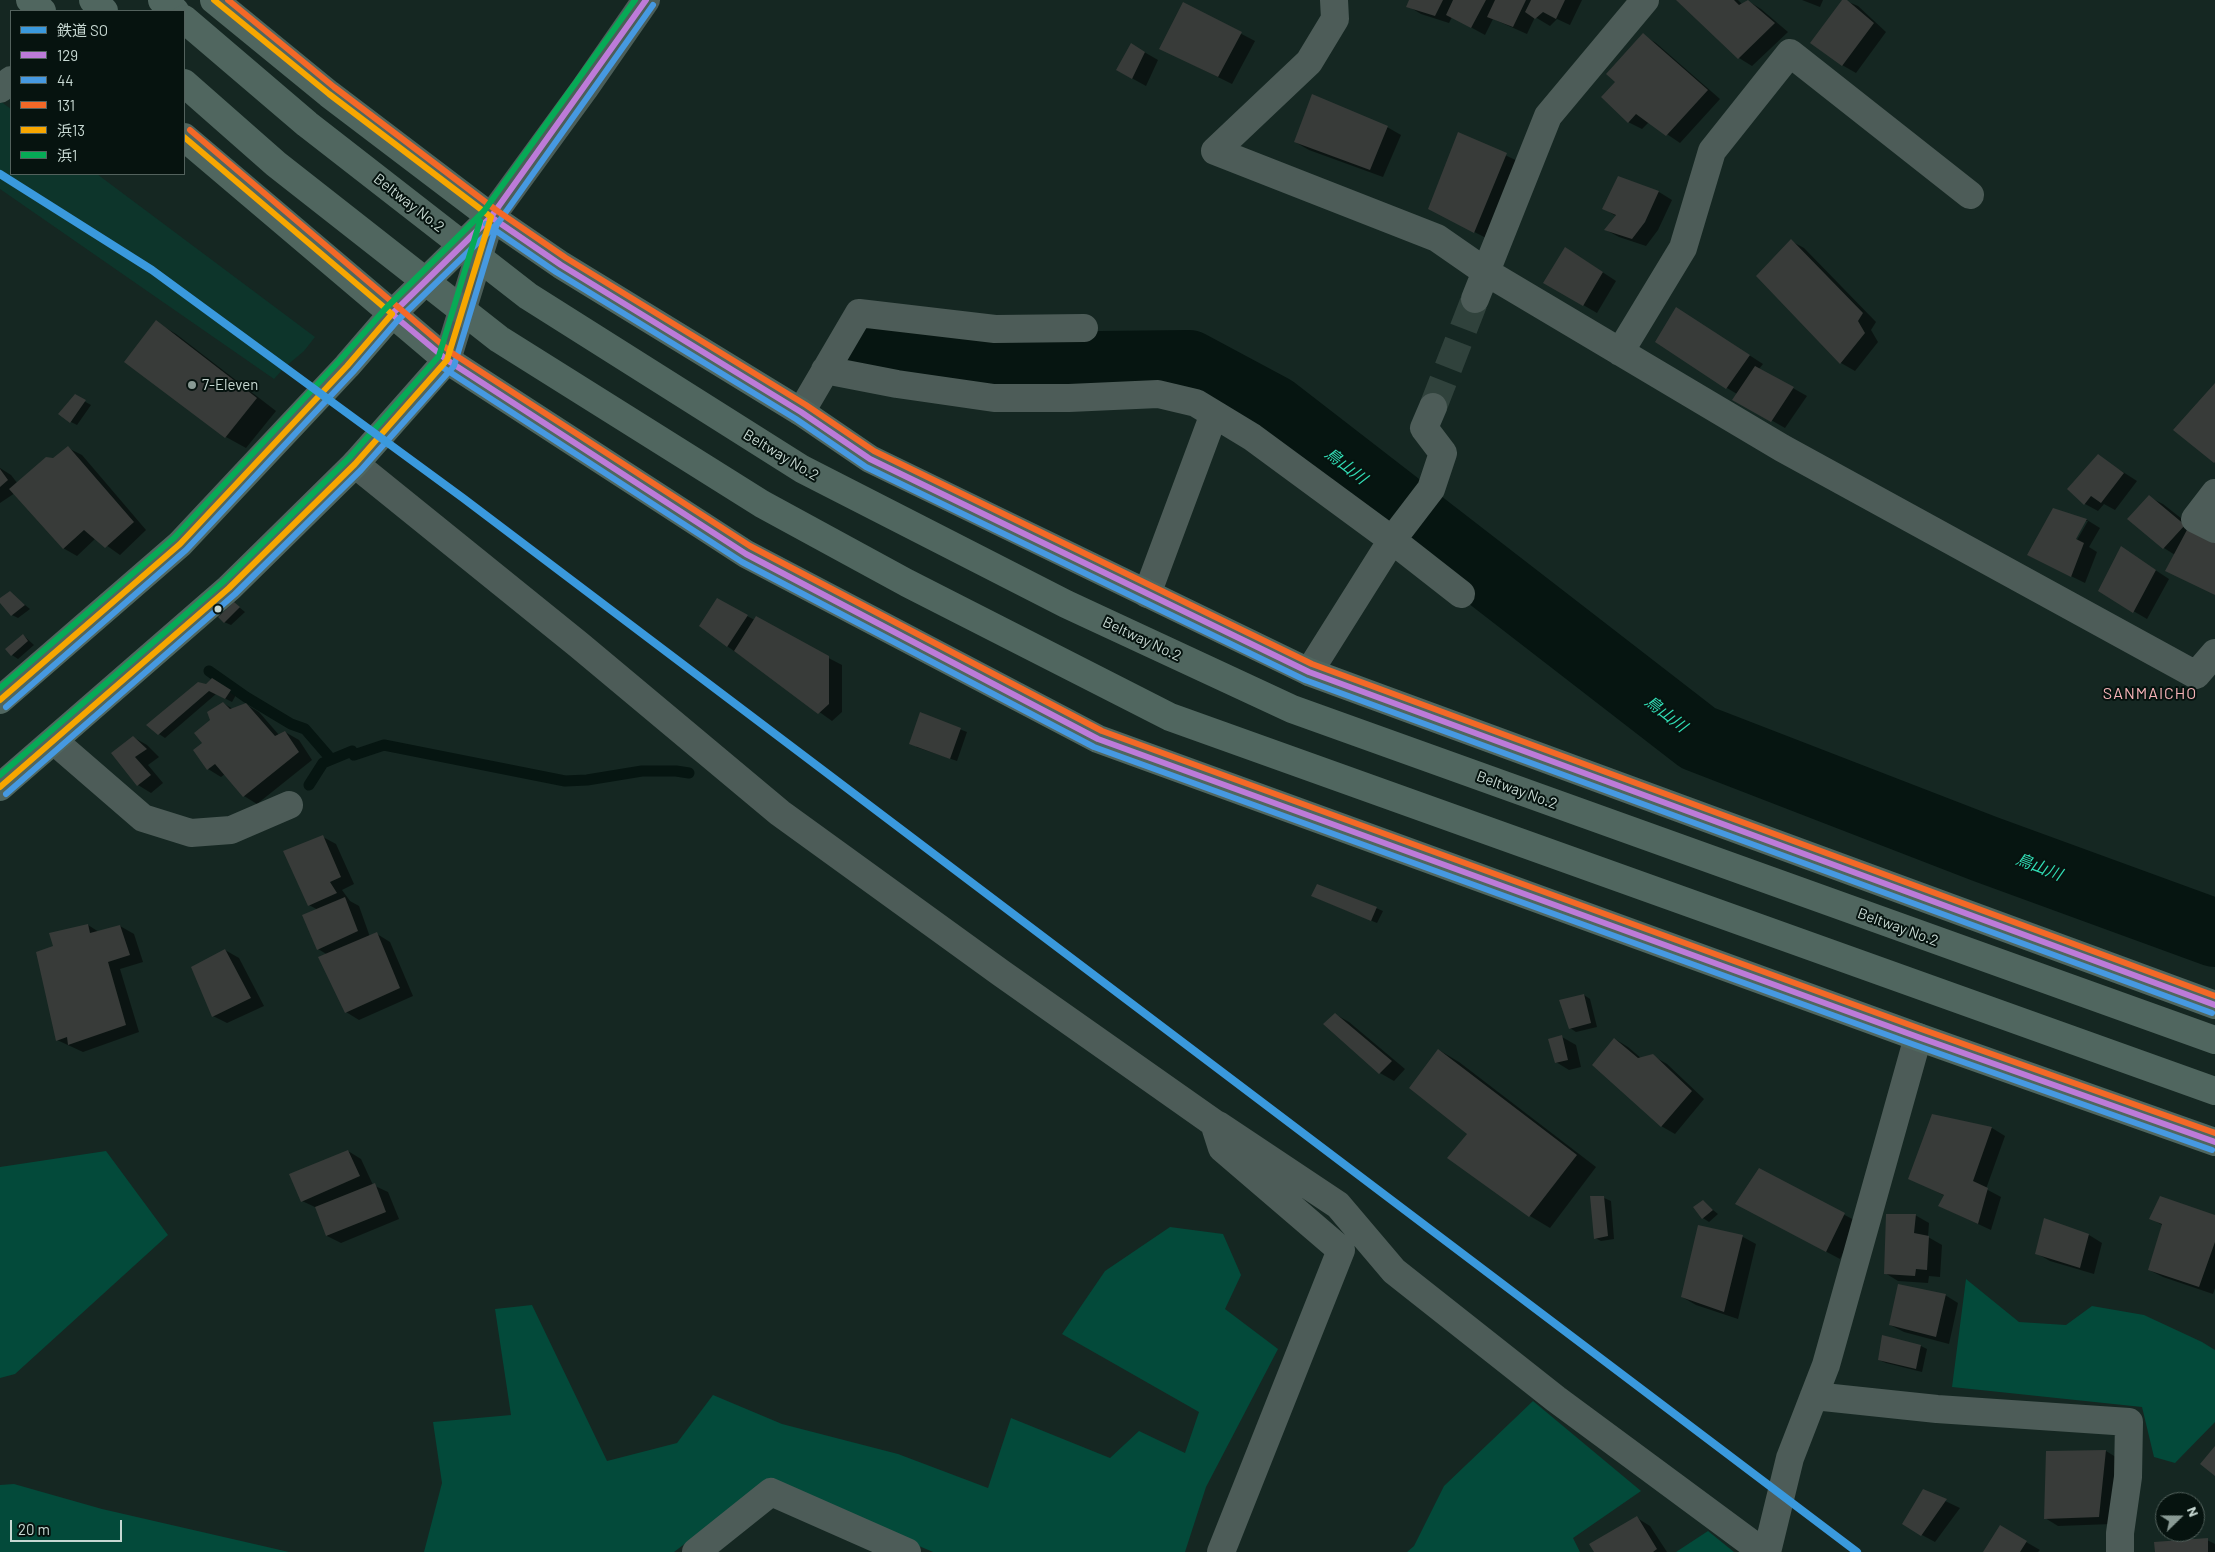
<!DOCTYPE html>
<html>
<head>
<meta charset="utf-8">
<style>
  body { margin:0 }
  #map { position:relative; width:2215px; height:1552px; overflow:hidden; background:#152722; font-family:Barlow,"Noto Sans JP",sans-serif }
  canvas { display:block }
  .legend { position:absolute; left:10px; top:10px; width:175px; height:165px; box-sizing:border-box; background:#06130f; border:1px solid #53625d; margin:0; padding:6px 9px; list-style:none; font-size:15px; color:#c7d8d2 }
  .legend li { display:flex; align-items:center; gap:10px; height:25px }
  .legend b { width:25px; border:1px solid #53625d }
  .north { position:absolute; left:2155px; top:1492px; width:50px; height:50px; box-sizing:border-box; background:#06130f; border:1px solid #53625d; border-radius:50%; rotate:68deg; font-size:14px; font-weight:700; line-height:20px; text-align:center; color:#c7d8d2 }
  .north::after { content:''; display:block; margin:auto; width:18px; height:22px; background:#899a94; clip-path:polygon(50% 0,100% 100%,50% 72%,0 100%) }
  .scale { position:absolute; left:10px; top:1520px; width:112px; height:22px; box-sizing:border-box; border:2px solid #c7d8d2; border-top:0; padding-left:6px; font-size:15px; line-height:18px; white-space:nowrap; color:#c7d8d2; -webkit-text-stroke:4px #06130f; paint-order:stroke }
</style>
</head>
<body>
<div id="map">
<canvas width="2215" height="1552"></canvas>
<ul class="legend">
<li><b style="height:6px;background:#3a99dd"></b>鉄道 SO</li>
<li><b style="height:6px;background:#bd7bd9"></b>129</li>
<li><b style="height:6px;background:#4699e1"></b>44</li>
<li><b style="height:6px;background:#f36827"></b>131</li>
<li><b style="height:6px;background:#f7a600"></b>浜13</li>
<li><b style="height:6px;background:#06aa56"></b>浜1</li>
</ul>
<div class="north">N</div>
<div class="scale">20 m</div>
</div>
<script>
const ctx = document.querySelector('canvas').getContext('2d');
ctx.lineJoin = 'round';
function fill(path, color) { ctx.fillStyle = color; ctx.fill(path, 'evenodd'); }
const shape = rows => new Path2D(rows.map(r => 'M' + r).join(''));
function trace(path, color, width, dash) { ctx.strokeStyle = color; ctx.lineWidth = width; ctx.lineCap = dash ? 'butt' : 'round'; ctx.setLineDash(dash || []); ctx.stroke(path); }
function label(font, color, halo, rows, align = 'center') {
  ctx.font = font + ' Barlow,"Noto Sans JP",sans-serif'; ctx.lineWidth = 4; ctx.setLineDash([]); ctx.textBaseline = 'middle'; ctx.strokeStyle = halo; ctx.fillStyle = color; for (const [text, x, y, turn = 0] of rows) {
    ctx.save(); ctx.translate(x, y); ctx.rotate((+turn || 0) * Math.PI / 180); ctx.textAlign = isNaN(turn) ? turn : align; if (halo) ctx.strokeText(text, 0, 0); ctx.fillText(text, 0, 0); ctx.restore();
  }
}
fill(shape([
  [0,101,11,109,11,174,97,174,315,337,304,351,285,367,274,379,0,189]
]), '#0d352b');
fill(shape([
  [106,1151,168,1235,15,1374,0,1378,0,1167],
  [1170,1227,1223,1234,1241,1275,1225,1309,1278,1349,1206,1487,1185,1552,933,1552,767,1481,674,1552,424,1552,442,1483,433,1422,511,1415,495,1309,532,1305,607,1461,677,1443,713,1395,782,1424,898,1454,988,1488,1011,1418,1110,1458,1139,1431,1185,1453,1199,1412,1062,1334,1105,1271],
  [1966,1279,2019,1322,2066,1325,2092,1306,2144,1315,2202,1342,2215,1350,2215,1422,2175,1463,2154,1457,2142,1407,1952,1387],
  [1533,1401,1641,1491,1573,1538,1580,1552,1407,1552,1414,1546,1444,1486],
  [14,1484,102,1509,289,1552,0,1552,0,1485],
  [1708,1531,1734,1552,1676,1552]
]), '#034a3a');
fill(shape([
  [1411,0,1582,0,1570,25,1557,19,1550,26,1535,17,1527,34,1493,19,1485,35,1452,17,1449,23,1421,14,1408,6],
  [1678,0,1738,0,1742,4,1748,1,1761,9,1788,32,1752,66,1739,58],
  [1802,0,1823,0,1820,7],
  [1844,0,1858,6,1886,32,1856,73,1842,65],
  [1184,4,1255,41,1232,84,1161,49],
  [1643,35,1656,43,1720,99,1680,143,1649,122,1642,129,1628,122,1616,82],
  [1132,45,1158,60,1146,86,1117,70],
  [1387,127,1401,135,1383,177,1309,150,1295,142],
  [1459,134,1520,162,1488,239,1443,216],
  [1618,177,1659,192,1672,200,1658,230,1646,246,1619,237,1606,230,1616,216,1604,209],
  [1791,241,1804,248,1876,322,1871,330,1878,342,1855,371,1841,363,1758,276],
  [1578,256,1616,281,1597,313,1545,283],
  [1690,317,1763,364,1759,369,1807,396,1785,428,1734,399,1737,394,1727,388],
  [156,322,176,334,276,411,246,448,226,437],
  [75,396,91,405,77,425,71,422],
  [68,448,82,455,146,530,120,555,96,538,77,556,63,548,15,493,0,503,0,468,11,475,18,484],
  [2098,456,2137,481,2115,510,2104,504,2098,511,2085,504,2069,489],
  [2149,497,2163,504,2215,545,2215,595,2175,555,2164,548],
  [2054,509,2087,520,2100,528,2089,547,2097,552,2085,583,2028,555],
  [2085,521,2088,521,2074,545,2072,544],
  [2134,556,2169,579,2147,619,2099,591],
  [10,593,30,609,18,618,12,615,0,601],
  [234,603,245,612,231,625,224,622],
  [747,616,842,665,842,712,832,721,727,646],
  [23,635,34,645,18,659,12,655],
  [212,680,236,695,232,702,216,694,165,738,159,734],
  [223,703,233,709,246,704,259,712,279,735,285,732,299,740,312,760,257,804,244,796,225,774,221,777,208,769,204,743,211,721],
  [921,714,967,732,957,761,916,747],
  [133,737,147,745,159,757,148,765,163,783,151,793,138,785,113,753],
  [323,837,336,844,354,884,342,890,350,901,359,906,370,937,377,934,390,942,413,996,359,1020,346,1012,328,955,318,949,318,910,309,905],
  [1319,899,1376,908,1383,911,1377,923],
  [88,925,99,932,120,926,134,934,143,962,120,969,139,1032,83,1052,57,1040,54,947],
  [225,950,239,958,264,1006,227,1023,213,1016],
  [1584,995,1590,999,1597,1027,1576,1032,1570,1028],
  [1335,1014,1349,1022,1405,1069,1394,1081,1380,1073,1325,1024],
  [1562,1037,1576,1045,1581,1067,1569,1070,1556,1062],
  [1615,1039,1628,1047,1642,1059,1653,1056,1667,1064,1704,1099,1675,1134,1661,1126],
  [1439,1050,1459,1062,1596,1167,1550,1228,1530,1216,1449,1158,1469,1134],
  [1933,1115,1992,1128,2005,1136,1986,1189,2001,1197,1991,1230,1939,1206,1945,1196,1910,1178],
  [348,1151,361,1159,373,1185,388,1192,399,1219,341,1243,327,1236,317,1208,302,1201],
  [1759,1170,1858,1222,1840,1259,1750,1211],
  [1604,1198,1611,1201,1614,1239,1601,1241,1595,1238],
  [1703,1202,1718,1214,1709,1222,1703,1218],
  [1915,1215,1929,1223,1928,1237,1942,1245,1940,1277,1929,1276,1928,1283,1898,1281,1885,1273],
  [2215,1217,2215,1288,2213,1294,2163,1277,2149,1270,2162,1225,2150,1218],
  [2045,1220,2089,1235,2102,1243,2094,1274,2050,1261,2036,1253],
  [1699,1227,1743,1237,1756,1244,1738,1319,1696,1305,1682,1297],
  [1945,1295,1958,1303,1949,1344,1904,1332,1890,1325],
  [1883,1336,1921,1346,1927,1349,1922,1372,1886,1363,1879,1360],
  [2106,1451,2119,1459,2112,1524,2058,1526,2045,1518],
  [1924,1491,1960,1508,1935,1542,1922,1535],
  [1637,1518,1650,1526,1667,1552,1596,1552],
  [2000,1527,2040,1550,2038,1552,1985,1552],
  [2207,1540,2215,1544,2215,1552,2156,1552]
]), '#0007');
trace(shape([
  [209,671,246,697,291,724,305,729,331,759],
  [309,785,323,763,352,751,354,755,384,745,565,781,587,780,642,771,676,771,689,773]
]), '#061511', 11);
trace(shape([
  [869,346,1013,366,1189,364,1273,409,1698,738,1985,849,2215,933]
]), '#061511', 68);
fill(shape([
  [1409,0,1443,0,1435,16,1406,7],
  [1453,0,1486,0,1471,28,1446,15],
  [1495,0,1526,0,1513,27,1487,17],
  [1531,0,1565,0,1556,19,1543,12,1535,19,1525,12],
  [1676,0,1734,0,1739,5,1748,0,1775,23,1738,59],
  [1842,0,1847,0,1874,23,1842,66,1810,43],
  [1183,2,1242,32,1218,77,1159,49],
  [1643,33,1708,90,1666,136,1636,114,1628,123,1601,97,1615,82,1606,74],
  [1131,43,1145,52,1132,79,1116,70],
  [1312,94,1388,126,1370,170,1294,142],
  [1458,132,1507,153,1474,233,1428,209],
  [1618,176,1659,191,1645,222,1632,239,1604,230,1616,215,1602,209],
  [1791,239,1863,313,1858,321,1865,333,1840,364,1756,276],
  [1565,247,1603,272,1583,306,1543,283],
  [1676,307,1750,355,1726,389,1655,342],
  [156,320,257,398,225,438,124,362],
  [1755,366,1794,387,1771,422,1732,400],
  [2215,383,2215,462,2214,463,2173,430],
  [75,394,86,400,70,423,58,414],
  [68,446,134,522,105,548,84,530,63,549,9,489,46,457,53,458],
  [2098,454,2124,473,2101,503,2091,496,2084,505,2067,489],
  [0,469,8,480,0,487],
  [2149,495,2185,525,2163,549,2127,519],
  [2053,508,2087,519,2076,539,2084,543,2071,577,2027,555],
  [2188,528,2215,543,2215,595,2165,571],
  [2121,546,2156,570,2133,613,2098,591],
  [10,591,25,605,11,616,0,603,0,598],
  [717,598,748,615,727,647,699,626],
  [234,602,240,607,224,623,218,617],
  [756,616,829,656,829,704,818,714,734,651],
  [23,634,28,641,11,656,5,649],
  [212,678,231,690,225,699,209,691,158,735,146,725,198,682,206,684],
  [223,702,230,709,246,703,275,736,285,731,299,752,243,797,215,764,207,770,193,750,202,743,194,733,210,720,207,712],
  [920,712,961,728,950,759,909,744],
  [133,736,147,749,135,757,151,775,137,786,111,753],
  [323,835,341,877,330,882,337,893,308,906,283,851],
  [1317,884,1377,907,1371,921,1311,896],
  [345,897,358,931,317,950,302,915],
  [88,924,90,933,120,925,130,955,108,962,126,1025,68,1045,67,1037,56,1041,36,952,53,946,49,933],
  [377,932,400,988,345,1013,318,957],
  [225,949,251,998,212,1017,191,967],
  [1584,994,1591,1023,1569,1029,1559,1000],
  [1335,1013,1392,1061,1379,1074,1323,1024],
  [1562,1035,1568,1060,1555,1063,1548,1039],
  [1614,1038,1638,1058,1653,1054,1692,1091,1661,1127,1592,1065],
  [1438,1049,1577,1155,1529,1217,1447,1158,1467,1134,1409,1088],
  [1932,1114,1992,1127,1973,1181,1988,1188,1978,1224,1938,1206,1944,1195,1908,1179],
  [348,1150,360,1176,301,1202,289,1174],
  [1759,1168,1845,1213,1826,1252,1735,1204],
  [375,1183,386,1212,326,1236,315,1207],
  [1590,1196,1604,1196,1608,1236,1594,1239],
  [2160,1196,2215,1215,2215,1242,2199,1287,2148,1270,2162,1224,2149,1219],
  [1703,1200,1713,1210,1702,1219,1693,1207],
  [1886,1214,1916,1214,1914,1233,1929,1236,1927,1270,1916,1269,1915,1276,1884,1274],
  [2044,1218,2089,1234,2080,1268,2035,1254],
  [1698,1225,1743,1235,1724,1312,1681,1297],
  [1898,1284,1946,1294,1936,1337,1889,1325],
  [1882,1335,1921,1345,1916,1369,1878,1360],
  [2215,1446,2215,1476,2200,1464],
  [2106,1450,2099,1517,2044,1519,2046,1451],
  [1923,1489,1947,1499,1921,1536,1902,1524],
  [1637,1516,1657,1549,1653,1552,1594,1552,1589,1544],
  [2000,1525,2027,1541,2020,1552,1983,1552],
  [2208,1538,2208,1552,2155,1552,2154,1542]
]), '#383b39');
trace(shape([
  [1433,407,1475,299]
]), '#30423c', 28, [28, 14]);
trace(shape([
  [1334,0,1335,19,1309,62,1215,151,1437,238,1486,272,1782,448,2196,675,2215,653],
  [1475,299,1548,116,1645,0],
  [1620,352,1683,248,1712,151,1790,53,1970,195],
  [825,370,897,384,994,398,1069,398,1158,394,1196,403,1252,437,1392,540,1461,594],
  [801,412,859,313,995,329,1084,328],
  [355,464,579,645,780,813,1001,973,1214,1123,1222,1148,1341,1250,1221,1552],
  [2215,493,2195,519,2215,529],
  [1147,594,1214,414],
  [1309,672,1392,540,1431,489,1443,453,1424,428,1433,407],
  [54,741,143,818,191,833,231,830,289,805],
  [1218,1125,1338,1205,1394,1271,1556,1399,1763,1552],
  [1814,1396,1937,1409,2129,1422,2128,1477,2120,1533,2120,1552],
  [696,1552,771,1492,907,1552],
  [1767,1552,1790,1458,1826,1365,1918,1037]
]), '#4d5c58', 28);
trace(shape([
  [0,89,11,80],
  [447,360,491,217,585,88,646,0]
]), '#4c5e59', 28);
trace(shape([
  [30,0,42,11],
  [93,0,104,11],
  [162,0,175,11],
  [214,0,329,94,491,217,561,265,801,412,870,459,1309,672,2215,1005],
  [184,137,447,360,746,554,1098,739,1918,1037,2215,1142],
  [0,700,180,544,347,366,392,314,491,217],
  [0,787,229,588,355,464,447,360]
]), '#50665f', 28);
trace(shape([
  [184,19,307,124,528,296,802,469,1066,604,1292,709,2215,1040],
  [184,83,276,164,499,339,762,504,907,583,1170,717,2215,1091]
]), '#50665f', 28);
trace(shape([
  [491,217,561,265,801,412,870,459,1309,672,2215,1005],
  [392,314,447,360,746,554,1098,739,1918,1037,2215,1142],
  [392,314,491,217,646,0]
]), '#bd7bd9', 6);
trace(shape([
  [486,224,556,272,796,419,866,467,1305,680,2212,1013],
  [442,367,742,562,1094,747,1915,1045,2212,1150],
  [6,707,186,550,353,372,398,320,498,223,653,5],
  [6,794,235,594,361,470,454,366,496,227]
]), '#4699e1', 6);
trace(shape([
  [228,0,334,87,496,210,566,258,806,405,874,451,1312,664,2215,996],
  [190,130,452,353,750,546,1102,731,1921,1029,2215,1133]
]), '#f36827', 6);
trace(shape([
  [214,0,329,94,491,217],
  [184,137,392,314],
  [0,700,180,544,347,366,392,314],
  [0,787,229,588,355,464,447,360,491,217]
]), '#f7a600', 6);
trace(shape([
  [0,688,174,538,340,360,386,308,484,211,635,0],
  [0,775,223,582,349,458,439,356,480,221]
]), '#06aa56', 6);
trace(shape([
  [0,174,152,270,463,498,1857,1552]
]), '#3a99dd', 8);
for (const [x, y, r, color] of [
  [192,385,5,"#899a94"],
  [218,609,4.5,"#c7d8d2"]
]) { const dot = new Path2D(); dot.arc(x, y, r, 0, 2 * Math.PI); ctx.fillStyle = color; ctx.fill(dot); trace(dot, '#06130f', 2); }
label('15px', '#c7d8d2', '#06130f', [
  ["Beltway No.2",409,203,38],
  ["Beltway No.2",781,455,31],
  ["Beltway No.2",1142,639,25],
  ["Beltway No.2",1517,790,20],
  ["Beltway No.2",1898,927,20]
]);
label('15px', '#c7d8d2', '#06130f', [
  ["7-Eleven",202,385]
], 'left');
label('italic 16px', '#31ddb5', '#06130f', [
  ["鳥山川",1346,466,38],
  ["鳥山川",1666,714,38],
  ["鳥山川",2039,867,21]
]);
ctx.letterSpacing = '1px';
label('16px', '#f7b3b8', '#06130f', [
  ["SANMAICHO",2150,694]
]);
ctx.letterSpacing = '0px';
</script>
</body>
</html>
